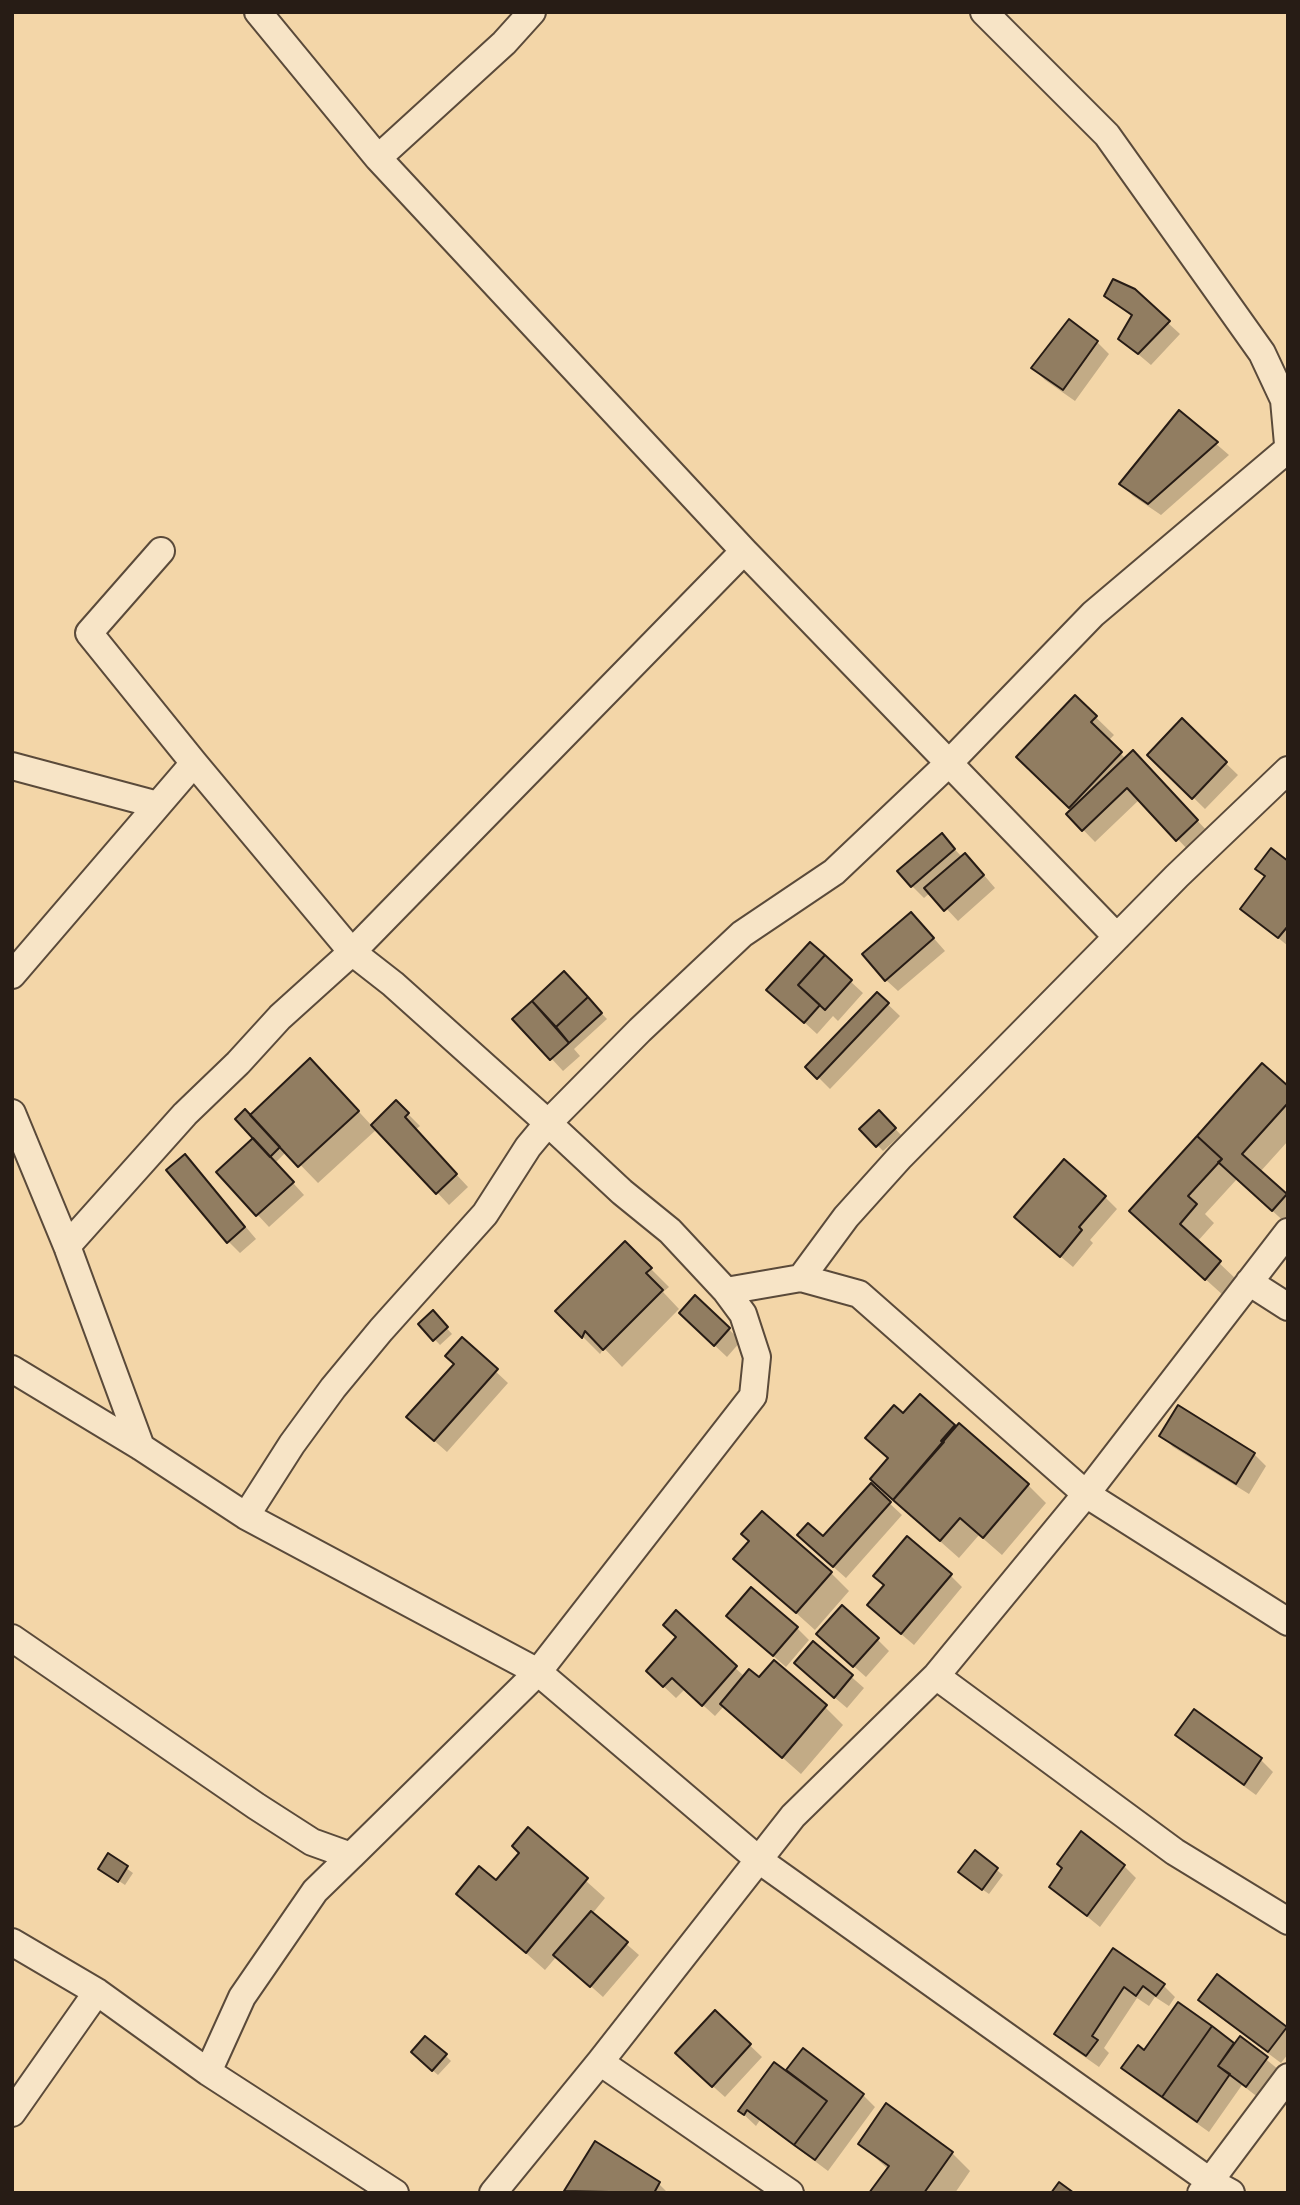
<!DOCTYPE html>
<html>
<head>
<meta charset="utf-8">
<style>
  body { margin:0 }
  #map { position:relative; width:1300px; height:2205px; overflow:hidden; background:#f3d6a8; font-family:"IM FELL Double Pica",serif }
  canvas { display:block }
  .frame { position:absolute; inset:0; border:14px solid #271c15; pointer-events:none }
</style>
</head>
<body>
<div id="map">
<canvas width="1300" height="2205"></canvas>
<div class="frame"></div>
</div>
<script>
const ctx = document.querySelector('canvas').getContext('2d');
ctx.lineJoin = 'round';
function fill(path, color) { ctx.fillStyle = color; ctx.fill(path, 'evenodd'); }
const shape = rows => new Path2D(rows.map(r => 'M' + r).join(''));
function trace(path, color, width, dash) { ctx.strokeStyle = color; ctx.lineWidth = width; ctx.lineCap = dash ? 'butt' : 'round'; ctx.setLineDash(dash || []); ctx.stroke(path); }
fill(shape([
  [1106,295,1168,323,1180,334,1151,365,1120,339,1132,317],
  [1097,342,1109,354,1075,401,1045,380,1033,368],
  [1179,412,1229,455,1161,515,1133,496,1122,484],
  [1075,697,1114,735,1108,741,1126,759,1145,765,1209,833,1189,851,1140,799,1095,842,1068,814,1072,810,1018,757],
  [1182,721,1238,775,1205,809,1150,755],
  [942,836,962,857,977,867,995,888,958,921,931,892,924,898,912,886],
  [1288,863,1288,946,1243,909,1267,878],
  [923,926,945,951,898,991,886,980],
  [810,944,863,993,838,1021,833,1016,817,1034,781,1001],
  [564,974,607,1019,574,1049,580,1056,563,1071,515,1019],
  [877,994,900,1016,830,1089,808,1067],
  [328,1078,372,1126,396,1102,420,1126,415,1130,468,1187,449,1205,377,1129,318,1183,287,1151,275,1163,304,1195,269,1227,218,1172,255,1138,250,1117],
  [1288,1088,1288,1141,1260,1172,1288,1198,1288,1225,1237,1179,1205,1214,1214,1223,1197,1242,1238,1281,1224,1296,1150,1229],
  [879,1112,901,1135,883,1151,862,1129],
  [196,1168,256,1239,240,1253,228,1241],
  [1105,1197,1117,1209,1090,1240,1093,1243,1073,1267,1028,1229],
  [625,1243,669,1287,663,1292,679,1309,622,1367,604,1348,600,1354,557,1311],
  [695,1297,741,1341,727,1357,693,1325],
  [433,1313,452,1334,440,1345,420,1324],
  [462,1340,508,1383,447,1452,421,1429,456,1364],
  [920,1396,957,1429,1028,1485,1046,1503,1002,1555,979,1535,959,1558,890,1497,889,1459,903,1416],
  [1161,1435,1254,1454,1266,1466,1249,1494,1173,1447],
  [871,1486,902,1515,846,1578,811,1547,823,1539],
  [736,1559,831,1573,849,1591,815,1630],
  [950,1575,962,1587,914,1645,881,1617],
  [676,1613,745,1677,759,1680,825,1707,843,1725,801,1774,724,1706,715,1716,685,1689,676,1698,660,1683,678,1637],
  [741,1628,797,1628,809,1640,786,1667],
  [877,1639,889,1651,866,1677,831,1646],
  [813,1643,864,1688,847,1708,808,1675],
  [1195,1712,1261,1760,1273,1772,1256,1795,1190,1747,1178,1735],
  [528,1829,605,1898,592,1914,639,1955,603,1997,557,1956,545,1970,459,1894,496,1883,521,1853],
  [975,1853,1003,1875,989,1894,966,1878],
  [108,1855,133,1873,125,1885,104,1871],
  [1124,1866,1136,1878,1100,1927,1051,1887],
  [1113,1950,1163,1985,1175,1997,1169,2006,1155,1997,1149,2006,1137,1998,1104,2048,1109,2053,1099,2067,1069,2046,1057,2034],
  [1201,2000,1286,2028,1288,2031,1288,2054,1281,2063,1213,2012],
  [1178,2004,1234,2045,1240,2038,1279,2070,1259,2098,1242,2085,1209,2132,1136,2080,1124,2068,1145,2052],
  [715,2012,762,2057,725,2097,689,2065],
  [803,2050,863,2095,875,2107,828,2171,760,2120,756,2126,740,2111,786,2072],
  [445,2055,451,2061,438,2075,418,2058],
  [887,2106,952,2153,970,2171,955,2193,871,2193,888,2169,860,2144],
  [659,2184,668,2193,569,2193,567,2191]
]), '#0003');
const building = shape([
  [1113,279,1135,289,1170,321,1138,354,1118,339,1132,315,1104,296,1113,279],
  [1069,319,1098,341,1063,390,1031,368,1069,319],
  [1179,410,1218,442,1148,504,1119,484,1179,410],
  [1075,695,1097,716,1091,722,1122,752,1069,808,1016,757,1075,695],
  [1182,718,1227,762,1192,799,1147,755,1182,718],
  [1133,750,1198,820,1176,841,1127,788,1082,831,1066,814,1133,750],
  [942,833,955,849,911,887,897,871,942,833],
  [1271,848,1288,861,1288,926,1278,938,1240,909,1265,876,1255,869,1271,848],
  [965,853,984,875,944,911,924,888,965,853],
  [911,912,934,938,885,981,862,954,911,912],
  [810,942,825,955,798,985,820,1005,804,1023,766,990,810,942],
  [825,955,852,980,825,1010,798,985,825,955],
  [564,971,588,997,556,1027,532,1001,564,971],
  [877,992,889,1003,817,1079,805,1067,877,992],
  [588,997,602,1013,569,1043,556,1027,588,997],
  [532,1001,569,1043,550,1060,512,1019,532,1001],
  [310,1058,359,1111,298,1167,250,1115,310,1058],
  [1262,1063,1288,1086,1288,1103,1242,1154,1287,1194,1272,1211,1218,1162,1222,1159,1197,1136,1262,1063],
  [396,1100,409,1113,405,1117,457,1174,436,1194,371,1125,396,1100],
  [245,1109,280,1147,270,1157,235,1119,245,1109],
  [879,1110,896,1128,876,1147,859,1129,879,1110],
  [1197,1136,1222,1159,1188,1196,1197,1204,1180,1224,1221,1261,1205,1280,1129,1211,1197,1136],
  [253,1138,294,1182,256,1216,216,1172,253,1138],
  [185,1154,245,1227,227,1243,166,1170,185,1154],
  [1064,1159,1106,1196,1079,1227,1082,1230,1060,1257,1014,1217,1064,1159],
  [625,1241,652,1268,646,1273,663,1290,603,1350,585,1331,582,1338,555,1311,625,1241],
  [695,1295,730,1328,714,1346,679,1313,695,1295],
  [433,1310,448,1327,433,1341,418,1324,433,1310],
  [462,1337,498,1369,434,1441,406,1417,454,1364,445,1356,462,1337],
  [920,1394,955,1425,941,1441,944,1442,893,1500,870,1479,888,1458,865,1438,894,1405,903,1413,920,1394],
  [1178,1405,1255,1453,1236,1484,1159,1436,1178,1405],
  [959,1423,1029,1484,983,1538,960,1518,940,1541,893,1500,959,1423],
  [871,1483,891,1502,833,1567,797,1535,808,1523,823,1536,871,1483],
  [762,1511,832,1572,796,1613,733,1559,749,1541,741,1534,762,1511],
  [907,1536,952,1574,901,1634,867,1605,884,1585,873,1576,907,1536],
  [751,1587,798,1627,773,1656,726,1616,751,1587],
  [842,1605,879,1638,853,1667,816,1634,842,1605],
  [676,1610,737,1666,702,1706,672,1678,663,1687,646,1671,676,1637,663,1625,676,1610],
  [813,1641,853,1675,834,1698,794,1663,813,1641],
  [774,1660,827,1705,782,1758,720,1704,749,1669,759,1677,774,1660],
  [1194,1709,1262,1758,1244,1785,1175,1735,1194,1709],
  [528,1827,588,1878,526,1953,456,1894,479,1866,496,1880,519,1853,512,1846,528,1827],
  [1081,1831,1125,1865,1087,1916,1049,1887,1062,1868,1057,1864,1081,1831],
  [975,1850,998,1868,982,1890,958,1872,975,1850],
  [108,1853,128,1866,118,1882,98,1869,108,1853],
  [591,1911,628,1942,590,1987,553,1955,591,1911],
  [1113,1948,1165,1984,1156,1996,1143,1986,1136,1996,1124,1987,1092,2036,1098,2040,1086,2056,1054,2034,1113,1948],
  [1217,1974,1287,2027,1268,2052,1198,2000,1217,1974],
  [1178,2002,1212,2026,1162,2097,1121,2068,1138,2045,1144,2050,1178,2002],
  [715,2010,751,2044,712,2087,675,2053,715,2010],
  [1212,2026,1234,2043,1218,2066,1230,2074,1197,2122,1162,2097,1212,2026],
  [425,2036,447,2054,432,2071,411,2052,425,2036],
  [1240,2036,1268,2057,1246,2087,1218,2066,1240,2036],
  [803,2048,864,2094,815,2160,794,2145,827,2101,786,2070,803,2048],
  [774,2062,827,2101,794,2145,747,2110,744,2115,738,2111,774,2062],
  [886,2103,953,2152,924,2193,869,2193,889,2166,858,2144,886,2103],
  [595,2141,660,2182,654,2193,564,2191,595,2141],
  [1059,2182,1074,2193,1051,2193,1059,2182]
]);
fill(building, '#917d61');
trace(building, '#271c15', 2);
const street = shape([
  [258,12,378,158,744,551,1117,937],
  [984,12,1107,135,1262,353,1284,400,1288,444],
  [378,158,504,43,532,12],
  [161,551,89,633,194,763,352,952,393,984,548,1123,640,1030,742,934,834,872,948,764,1093,614,1288,449],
  [12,766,158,805],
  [12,975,194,763],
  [12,1113,67,1246,141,1447],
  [67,1246,185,1114,238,1063,280,1017,352,952,744,551],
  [801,1278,859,1294,1086,1494,1288,1622],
  [1249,1282,1288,1307],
  [12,1369,141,1447,246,1516,538,1672,759,1860,1211,2182,1231,2193],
  [246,1516,292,1444,333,1388,381,1330,485,1214,528,1147,548,1123,622,1192,670,1231,726,1291],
  [12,1638,256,1806,312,1842,351,1856,315,1891,242,1997,208,2072],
  [936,1676,1175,1852,1288,1921],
  [351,1856,538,1672,753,1396,757,1357,743,1314,726,1291,801,1278,846,1217,900,1157,1177,876,1288,770],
  [12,1942,97,1992,208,2072,395,2193],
  [600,2062,790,2193],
  [12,2113,97,1992],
  [493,2193,600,2062,793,1816,936,1676,1086,1494,1288,1232],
  [1201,2193,1288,2077]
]);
trace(street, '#5a4a3a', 30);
trace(street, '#f7e4c6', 26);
</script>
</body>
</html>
